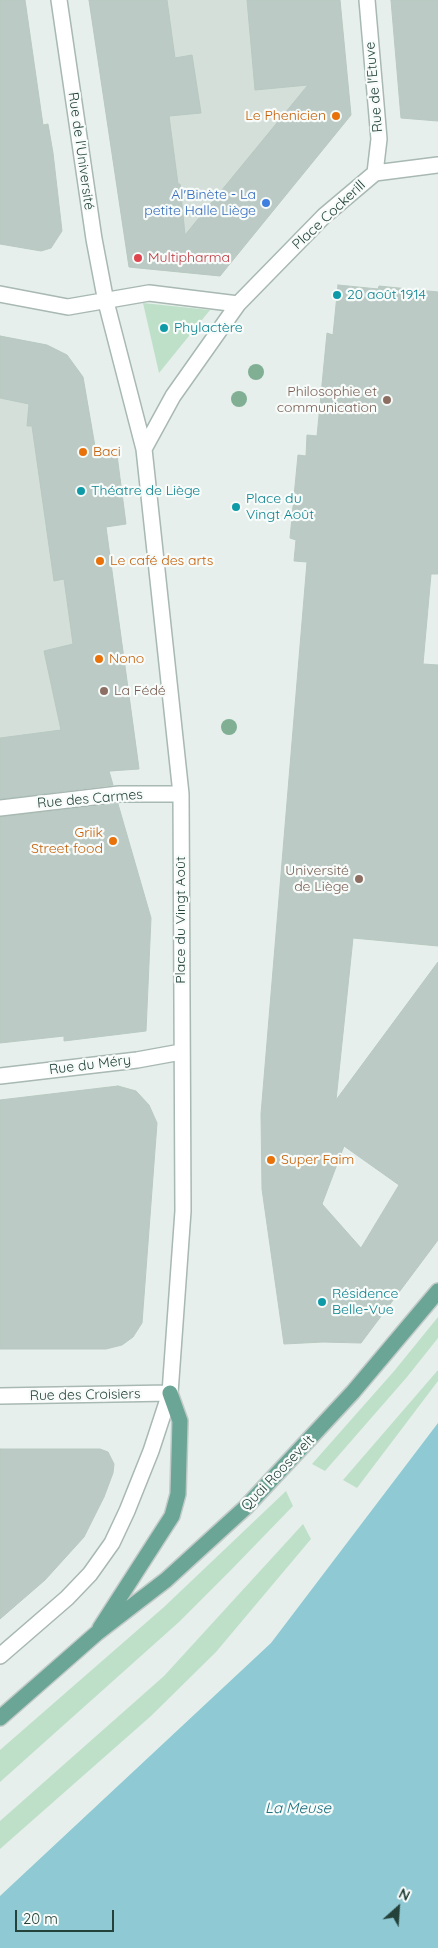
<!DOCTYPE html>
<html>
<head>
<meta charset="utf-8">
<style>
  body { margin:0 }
  #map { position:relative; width:438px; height:1948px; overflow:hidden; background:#e6efeb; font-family:Quicksand,sans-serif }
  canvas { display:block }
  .north { position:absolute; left:373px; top:1883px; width:50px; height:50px; -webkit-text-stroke:4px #f7fbf9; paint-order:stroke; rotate:26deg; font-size:14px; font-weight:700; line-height:20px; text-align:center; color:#24423a }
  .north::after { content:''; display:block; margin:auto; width:18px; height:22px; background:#24423a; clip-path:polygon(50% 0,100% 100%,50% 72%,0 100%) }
  .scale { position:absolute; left:15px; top:1910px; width:99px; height:22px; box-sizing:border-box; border:2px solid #24423a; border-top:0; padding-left:6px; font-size:15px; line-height:18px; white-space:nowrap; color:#24423a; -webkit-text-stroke:4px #f7fbf9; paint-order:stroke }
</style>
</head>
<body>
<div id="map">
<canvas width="438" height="1948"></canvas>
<div class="north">N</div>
<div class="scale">20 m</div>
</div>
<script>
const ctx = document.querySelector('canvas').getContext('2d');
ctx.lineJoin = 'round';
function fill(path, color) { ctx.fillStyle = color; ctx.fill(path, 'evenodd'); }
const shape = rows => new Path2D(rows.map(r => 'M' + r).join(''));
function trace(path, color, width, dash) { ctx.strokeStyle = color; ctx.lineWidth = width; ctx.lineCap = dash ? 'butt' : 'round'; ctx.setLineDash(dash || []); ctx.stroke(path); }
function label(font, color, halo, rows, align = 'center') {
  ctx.font = font + ' Quicksand,sans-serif'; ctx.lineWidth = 4.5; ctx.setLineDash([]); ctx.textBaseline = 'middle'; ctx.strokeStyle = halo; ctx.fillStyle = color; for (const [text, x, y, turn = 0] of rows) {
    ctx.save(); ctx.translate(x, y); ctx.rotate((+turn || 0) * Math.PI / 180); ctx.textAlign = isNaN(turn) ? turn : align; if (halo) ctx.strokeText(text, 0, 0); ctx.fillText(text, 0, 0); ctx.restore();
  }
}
fill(shape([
  [89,0,340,0,351,115,220,276,134,268,128,261],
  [0,336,47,345,67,355,83,377,97,458,117,455,126,524,106,527,139,766,135,769,0,783]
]), '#d4dfda');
fill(shape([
  [143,303,210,310,159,373],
  [438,1317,438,1338,407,1377,325,1471,312,1464,395,1370],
  [438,1370,438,1381,357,1488,343,1480],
  [286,1491,293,1506,231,1570,179,1622,0,1782,0,1750,164,1607],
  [303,1524,311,1539,216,1652,151,1716,0,1849,0,1821,164,1676]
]), '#bfe0c8');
fill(shape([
  [438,1423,438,1948,0,1948,0,1896,271,1643]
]), '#8ec9d4');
const building = shape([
  [0,0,25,0,43,125,48,124,53,153,62,231,51,248,41,251,0,244,0,0],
  [89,0,167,0,175,58,192,55,201,113,169,116,178,184,180,184,185,235,308,85,255,90,247,0,340,0,351,115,220,276,129,267,89,0],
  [391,0,438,0,438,121,401,118,391,0],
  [338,285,378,289,379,286,438,292,438,574,431,574,423,664,438,665,438,946,353,938,336,1100,438,962,438,1240,361,1343,323,1342,284,1344,262,1189,261,1114,307,562,294,561,296,540,290,538,298,455,306,456,307,435,317,436,327,333,333,335,338,285],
  [344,1146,399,1185,361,1248,322,1204,344,1146],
  [0,336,47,345,67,355,83,377,97,458,117,455,126,524,106,527,139,769,109,771,113,785,0,799,0,738,61,730,44,651,73,644,64,579,54,581,32,426,27,426,29,404,0,398,0,336],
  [118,804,151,918,146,1031,64,1041,64,1036,0,1043,0,817,118,804],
  [118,1086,136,1091,149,1105,157,1123,142,1323,133,1337,122,1345,106,1349,0,1349,0,1100,118,1086],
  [0,1449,100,1449,108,1452,114,1464,113,1473,104,1497,84,1537,45,1580,0,1619,0,1449]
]);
fill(building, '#bbcac4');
trace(building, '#b8c9c2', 1);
const minor = shape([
  [367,0,379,139,375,173],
  [0,294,68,307,149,293,238,304],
  [144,449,173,396,238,304,324,216,375,173,438,165],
  [0,808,119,794,181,794],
  [0,1076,137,1060,181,1052],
  [0,1396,170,1393],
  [0,1656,67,1598,90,1574,112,1543,127,1511,151,1451,170,1393,183,1211,181,794,144,449,106,302,94,239,59,0]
]);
const major = shape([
  [100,1628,172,1516,178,1494,180,1421,170,1393],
  [0,1718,97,1633,166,1580,246,1507,353,1392,438,1291]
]);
trace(minor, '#a8b8b2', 18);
trace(major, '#c2cac8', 18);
trace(minor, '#fff', 15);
trace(major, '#6aa596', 15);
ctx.fillStyle = '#80af93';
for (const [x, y] of [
  [256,372],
  [239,399],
  [229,727]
]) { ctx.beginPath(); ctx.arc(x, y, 8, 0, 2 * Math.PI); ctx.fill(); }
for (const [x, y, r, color] of [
  [336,116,5,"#e8710a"],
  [266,203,5,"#3f7fe0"],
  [138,258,5,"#e0444e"],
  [337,295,5,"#0f9aa8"],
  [164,328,5,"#0f9aa8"],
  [387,400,5,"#8d6e63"],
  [83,452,5,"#e8710a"],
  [81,491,5,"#0f9aa8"],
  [236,507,5,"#0f9aa8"],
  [100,561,5,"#e8710a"],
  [99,659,5,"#e8710a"],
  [104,691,5,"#8d6e63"],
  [113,841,5,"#e8710a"],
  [359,879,5,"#8d6e63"],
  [271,1160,5,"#e8710a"],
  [322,1302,5,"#0f9aa8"]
]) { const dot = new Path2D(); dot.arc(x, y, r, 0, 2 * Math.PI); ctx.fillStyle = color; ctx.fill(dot); trace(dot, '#f7fbf9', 2); }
label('14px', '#24423a', '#f7fbf9', [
  ["Rue de l'Etuve",374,87,-95],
  ["Rue de l'Université",81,151,82],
  ["Place Cockerill",329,215,-43],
  ["Rue des Carmes",90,799,-5],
  ["Place du Vingt Août",181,920,-90],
  ["Rue du Méry",90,1065,-7],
  ["Rue des Croisiers",85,1395,-1],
  ["Quai Roosevelt",278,1473,-46]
]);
label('14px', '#c56008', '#f7fbf9', [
  ["Le Phenicien",326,116,"right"],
  ["Baci",93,452],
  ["Le café des arts",110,561],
  ["Nono",109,659],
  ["Griik",103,833,"right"],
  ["Street food",103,849,"right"],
  ["Super Faim",281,1160]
], 'left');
label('14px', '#366cbe', '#f7fbf9', [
  ["Al'Binète - La",256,195],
  ["petite Halle Liège",256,211]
], 'right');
label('14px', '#be3a42', '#f7fbf9', [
  ["Multipharma",148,258]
], 'left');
label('14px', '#0d838f', '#f7fbf9', [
  ["20 août 1914",347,295],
  ["Phylactère",174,328],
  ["Théatre de Liège",91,491],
  ["Place du",246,499],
  ["Vingt Août",246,515],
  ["Résidence",332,1294],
  ["Belle-Vue",332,1310]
], 'left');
label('14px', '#785e54', '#f7fbf9', [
  ["Philosophie et",377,392],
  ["communication",377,408],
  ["La Fédé",114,691,"left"],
  ["Université",349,871],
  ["de Liège",349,887]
], 'right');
label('italic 15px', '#1c6f80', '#f7fbf9', [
  ["La Meuse",298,1808]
]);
</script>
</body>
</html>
